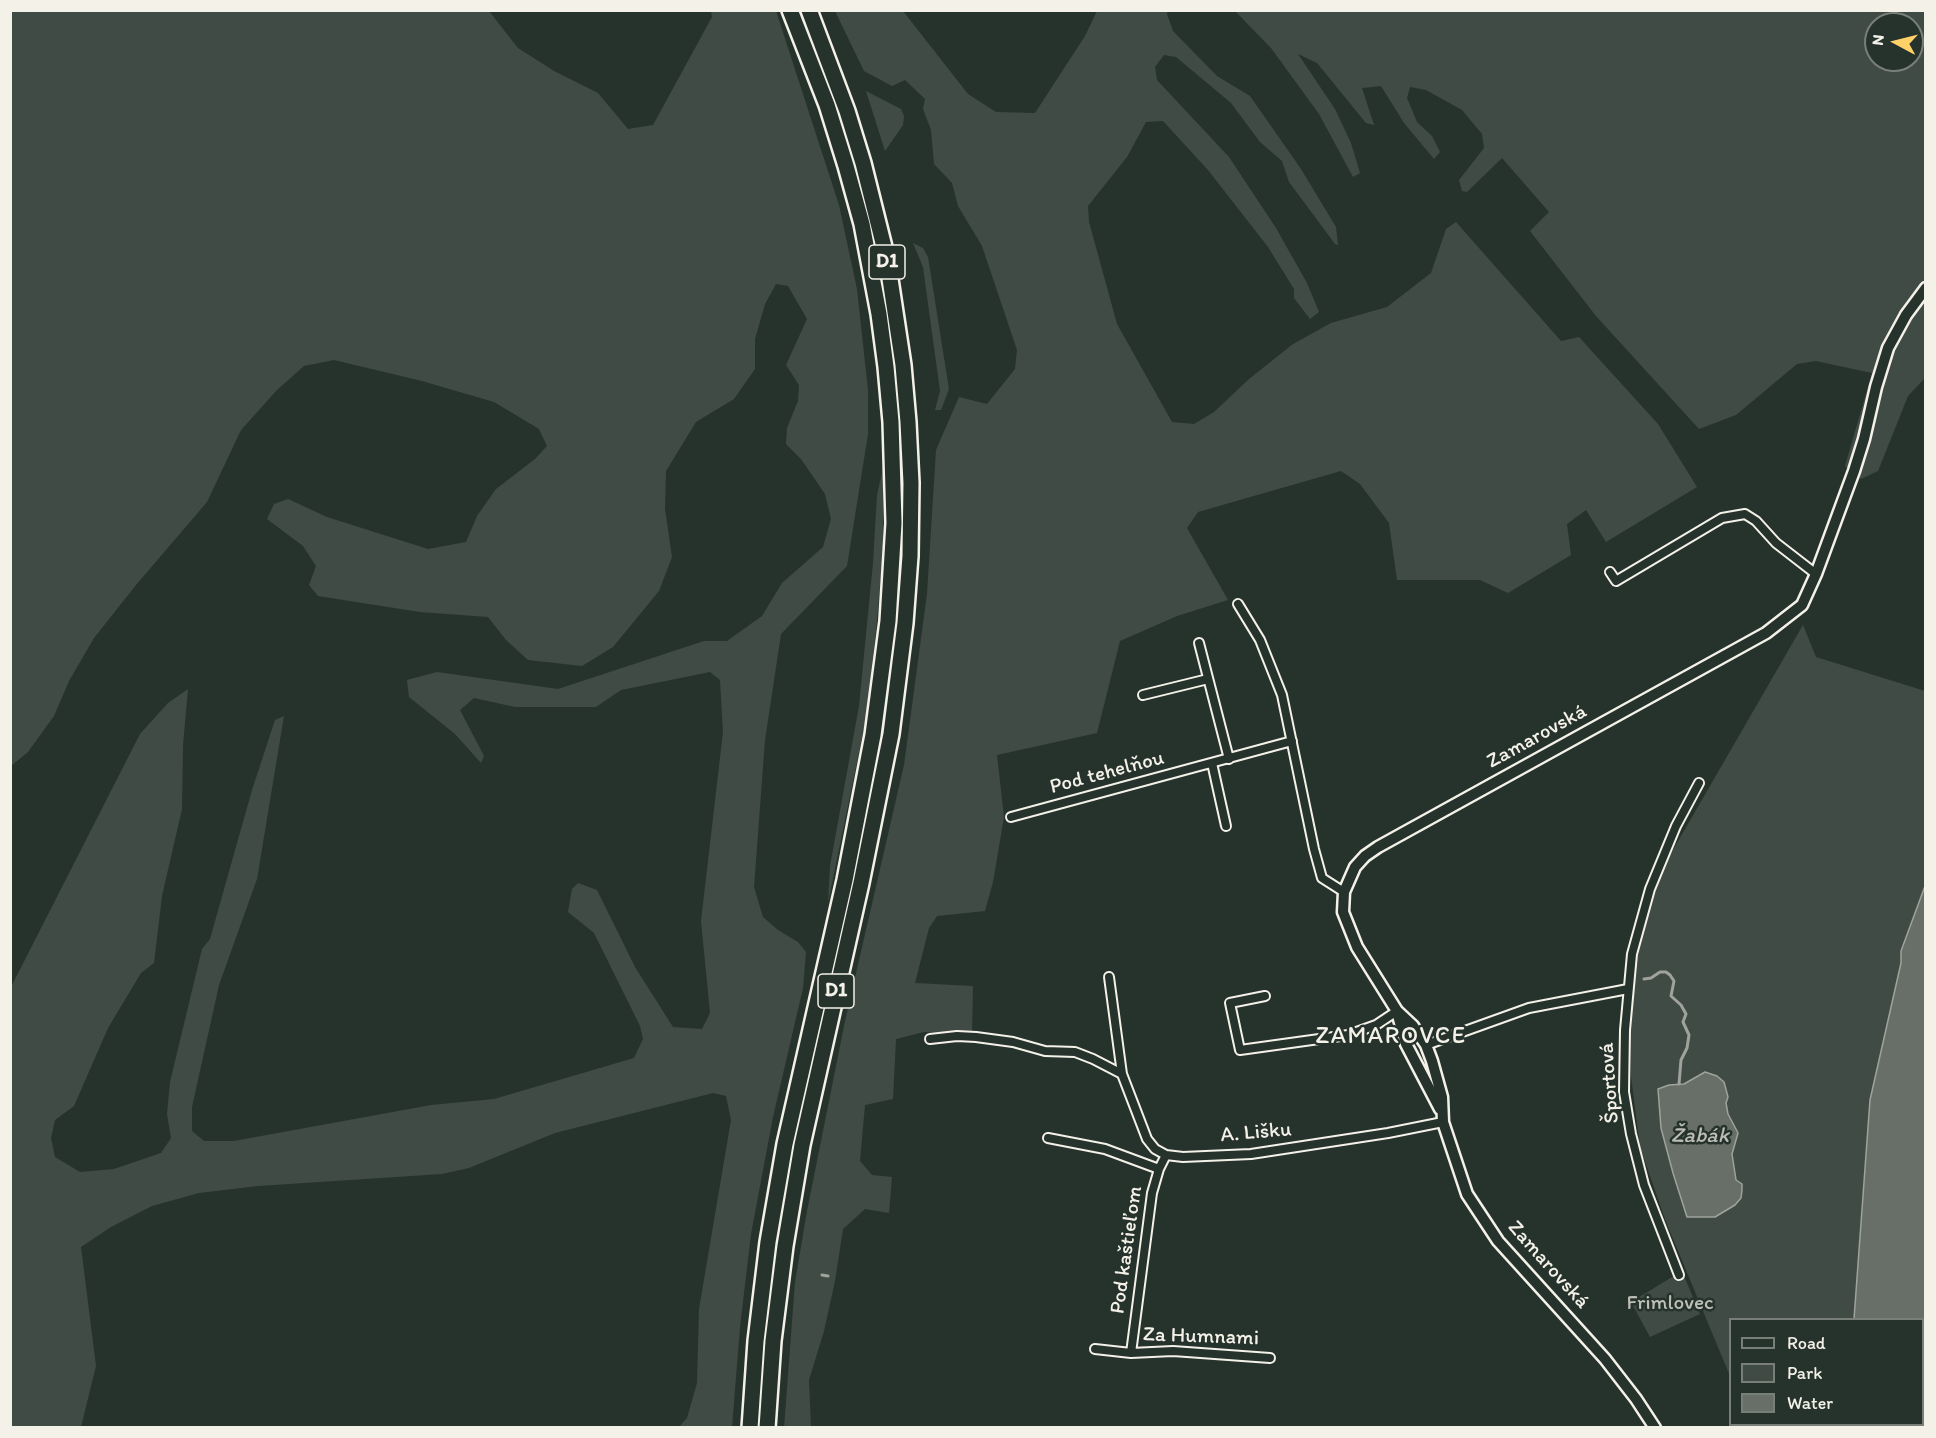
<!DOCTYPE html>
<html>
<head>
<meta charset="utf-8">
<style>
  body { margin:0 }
  #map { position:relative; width:1936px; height:1438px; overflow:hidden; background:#26332d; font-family:Itim,sans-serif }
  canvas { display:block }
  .frame { position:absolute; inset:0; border:12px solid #f4f1e8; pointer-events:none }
  .legend { position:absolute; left:1729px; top:1318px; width:195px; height:108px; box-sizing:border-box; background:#26332d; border:2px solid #787f78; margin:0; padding:8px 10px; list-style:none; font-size:18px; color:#f4f1e8 }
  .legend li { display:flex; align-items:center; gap:12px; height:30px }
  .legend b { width:30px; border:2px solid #787f78 }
  .north { position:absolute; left:1864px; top:12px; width:60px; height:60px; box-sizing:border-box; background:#26332d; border:2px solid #787f78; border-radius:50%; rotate:277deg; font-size:16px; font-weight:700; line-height:24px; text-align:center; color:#f4f1e8 }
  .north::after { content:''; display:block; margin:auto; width:21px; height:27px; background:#ffd166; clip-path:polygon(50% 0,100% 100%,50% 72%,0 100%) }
</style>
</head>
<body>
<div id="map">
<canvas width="1936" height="1438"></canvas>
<div class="frame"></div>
<ul class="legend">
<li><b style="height:8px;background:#26332d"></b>Road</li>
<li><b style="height:16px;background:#414b45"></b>Park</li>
<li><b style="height:16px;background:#676f68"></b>Water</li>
</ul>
<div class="north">N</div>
</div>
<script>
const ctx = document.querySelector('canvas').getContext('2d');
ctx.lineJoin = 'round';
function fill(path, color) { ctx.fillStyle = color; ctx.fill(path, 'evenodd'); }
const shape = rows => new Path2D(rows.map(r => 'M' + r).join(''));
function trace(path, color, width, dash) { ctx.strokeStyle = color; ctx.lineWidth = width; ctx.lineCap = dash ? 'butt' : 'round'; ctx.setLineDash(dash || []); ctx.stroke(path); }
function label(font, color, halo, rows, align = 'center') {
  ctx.font = font + ' Itim,sans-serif'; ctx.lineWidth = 5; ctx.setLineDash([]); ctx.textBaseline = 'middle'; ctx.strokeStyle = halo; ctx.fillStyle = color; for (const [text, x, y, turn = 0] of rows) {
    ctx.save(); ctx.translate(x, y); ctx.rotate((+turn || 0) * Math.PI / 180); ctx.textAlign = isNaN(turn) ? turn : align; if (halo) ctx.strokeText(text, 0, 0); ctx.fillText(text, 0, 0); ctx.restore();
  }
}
fill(shape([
  [11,10,489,11,518,48,554,71,598,93,628,129,653,125,712,17,711,11,776,11,839,205,857,289,868,390,868,434,847,566,781,634,765,740,754,887,763,917,778,930,798,942,806,952,803,988,773,1117,751,1234,740,1327,732,1427,679,1427,687,1418,697,1383,699,1309,731,1120,726,1096,713,1093,555,1133,469,1168,442,1174,258,1186,199,1193,152,1206,111,1227,81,1247,96,1366,81,1427,11,1427,11,987,140,734,168,703,188,689,183,745,182,809,162,896,154,963,141,973,108,1028,74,1106,55,1120,51,1138,55,1157,80,1172,114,1169,161,1153,171,1138,167,1114,170,1082,202,949,210,939,252,790,275,720,284,716,257,879,219,985,192,1107,192,1131,204,1141,234,1141,431,1105,494,1099,634,1058,643,1039,640,1026,594,933,568,912,572,889,578,883,597,890,635,967,673,1027,702,1029,710,1013,701,921,723,732,720,680,710,672,621,690,596,707,515,707,474,698,460,710,484,756,481,763,455,734,409,697,407,680,437,672,558,689,704,641,727,641,762,616,782,583,823,547,831,519,825,494,801,459,786,444,787,428,798,401,799,385,786,365,807,319,788,286,776,284,765,304,755,339,755,369,734,399,696,422,666,471,665,509,672,557,659,591,613,647,582,666,528,660,506,640,488,617,420,612,318,596,309,585,316,566,303,546,267,519,274,504,288,499,327,517,428,549,466,542,477,516,496,489,535,459,547,446,539,429,494,402,422,381,334,360,304,366,277,390,241,430,207,502,136,585,94,638,69,681,54,716,28,752,11,766],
  [835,11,903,11,968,94,996,112,1035,113,1085,36,1097,11,1168,11,1167,14,1173,31,1217,76,1250,96,1301,169,1336,227,1338,245,1335,244,1289,182,1282,161,1260,142,1231,103,1176,57,1164,55,1155,67,1157,80,1229,157,1276,228,1307,283,1319,312,1310,319,1294,298,1294,289,1268,247,1208,170,1163,121,1146,122,1127,157,1088,206,1089,222,1117,324,1172,422,1194,424,1214,412,1249,379,1293,344,1331,323,1387,307,1431,273,1446,229,1456,222,1561,341,1579,337,1658,424,1697,487,1606,542,1586,510,1567,524,1571,555,1508,593,1480,580,1397,580,1389,523,1360,484,1341,471,1198,512,1187,528,1228,600,1177,616,1120,641,1097,733,997,755,1004,817,993,882,985,911,937,916,929,928,915,983,973,986,972,1034,924,1032,896,1039,893,1099,865,1105,860,1161,872,1175,892,1177,889,1213,865,1209,843,1229,835,1281,824,1331,809,1380,811,1427,784,1428,795,1282,807,1211,845,1021,904,765,927,594,936,450,959,397,987,404,1015,369,1017,350,982,246,958,206,952,183,934,164,931,130,923,109,925,99,905,80,892,86,864,71],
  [1235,11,1925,11,1925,378,1908,396,1878,471,1861,479,1845,466,1872,373,1816,361,1797,364,1736,415,1699,429,1596,316,1530,231,1549,212,1502,158,1467,192,1462,191,1459,180,1484,148,1482,134,1462,110,1426,90,1410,87,1407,98,1417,122,1432,136,1440,152,1434,159,1404,123,1381,86,1362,88,1374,125,1366,123,1317,63,1298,54,1335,109,1351,143,1360,173,1353,177,1319,114,1271,48],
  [1876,24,1912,24,1912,60,1876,60],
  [866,91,895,106,901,109,904,116,903,125,885,151],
  [913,243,923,248,928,257,949,389,941,410,935,410,940,391,923,267],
  [883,468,883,551,876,631,866,718,828,903,830,866,859,706,873,563,877,495],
  [1803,625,1816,657,1925,691,1925,886,1901,951,1901,963,1870,1100,1854,1319,1730,1320,1730,1376,1666,1222,1640,1147,1631,1076,1630,1012,1632,964,1655,881],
  [1682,1271,1700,1314,1650,1337,1631,1302]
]), '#414b45');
const water = shape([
  [1925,886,1925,1427,1860,1427,1860,1425,1922,1424,1922,1320,1854,1319,1870,1100,1901,963,1901,951,1925,886],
  [1705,1072,1717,1076,1724,1082,1728,1097,1726,1103,1728,1114,1738,1133,1732,1154,1736,1180,1742,1184,1742,1190,1741,1198,1735,1205,1715,1217,1687,1217,1673,1173,1661,1128,1658,1089,1669,1085,1684,1084,1705,1072]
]);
fill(water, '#676f68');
trace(water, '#9fa39b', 1.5);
trace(shape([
  [1644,979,1651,978,1660,972,1666,972,1670,975,1674,981,1671,996,1681,1005,1686,1014,1683,1022,1689,1035,1687,1048,1681,1060,1679,1084],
  [822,1275,828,1276]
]), '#9fa39b', 3);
const street = shape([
  [1610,572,1616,581,1722,518,1745,514,1756,521,1776,543,1816,574],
  [1238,604,1260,640,1282,695,1314,849,1322,878,1344,892],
  [1199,643,1229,759],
  [1143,695,1208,679],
  [1212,763,1226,826],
  [1011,817,1292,741],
  [1109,977,1122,1074,1147,1139,1155,1149,1166,1155,1183,1157,1251,1154,1388,1133,1443,1122],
  [1265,996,1230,1003,1240,1050,1348,1035,1376,1025,1397,1011],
  [930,1039,957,1036,976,1037,1013,1042,1045,1051,1075,1052,1093,1059,1122,1074],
  [1426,1045,1529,1008,1628,989],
  [1048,1138,1105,1149,1159,1169],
  [1679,1275,1644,1185,1631,1134,1624,1092,1625,1030,1632,954,1650,889,1676,826,1699,783],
  [1095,1349,1131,1353,1173,1351,1270,1358],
  [1131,1353,1152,1193,1159,1169,1166,1155]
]);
const secondary = shape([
  [1397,1012,1406,1044,1440,1109],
  [1655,1428,1636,1399,1605,1359,1498,1241,1467,1194,1443,1122,1442,1097,1432,1061,1426,1045,1413,1026,1397,1011,1357,947,1343,912,1344,892,1355,867,1365,856,1378,847,1766,633,1802,605,1816,574,1854,471,1864,439,1876,387,1888,348,1906,315,1926,288]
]);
const highway = shape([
  [750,1428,756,1341,768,1242,785,1144,845,880,873,735,888,621,894,523,891,422,886,367,879,314,862,224,846,166,827,105,790,10],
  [767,1428,773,1341,785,1246,802,1145,861,883,891,734,905,623,910,556,911,483,908,422,903,365,887,259,863,163,847,111,809,10]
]);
trace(street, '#f4f1e8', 12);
trace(secondary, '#f4f1e8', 15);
trace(highway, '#f4f1e8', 20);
trace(street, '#26332d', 8);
trace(secondary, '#26332d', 10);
trace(highway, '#26332d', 15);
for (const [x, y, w] of [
  [887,262,36],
  [836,991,36]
]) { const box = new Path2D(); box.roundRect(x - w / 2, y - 17, w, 34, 4.5); ctx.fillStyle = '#26332d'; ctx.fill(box); trace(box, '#f4f1e8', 1.5); }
label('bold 20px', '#f4f1e8', null, [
  ["D1",887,262],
  ["D1",836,991]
]);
label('21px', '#f4f1e8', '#26332d', [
  ["Zamarovská",1537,737,-29],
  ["Pod tehelňou",1107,773,-15],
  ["Športová",1610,1083,-94],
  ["A. Lišku",1256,1133,-5],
  ["Pod kaštieľom",1127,1250,-82],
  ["Zamarovská",1548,1265,48],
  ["Za Humnami",1201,1337,2]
]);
label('21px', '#bebfb7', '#26332d', [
  ["Frimlovec",1670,1304]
]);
label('italic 22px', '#bcbdb5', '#26332d', [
  ["Žabák",1700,1136]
]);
ctx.letterSpacing = '1.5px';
label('24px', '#f4f1e8', '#26332d', [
  ["ZAMAROVCE",1391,1037]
]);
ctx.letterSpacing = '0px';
</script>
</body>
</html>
